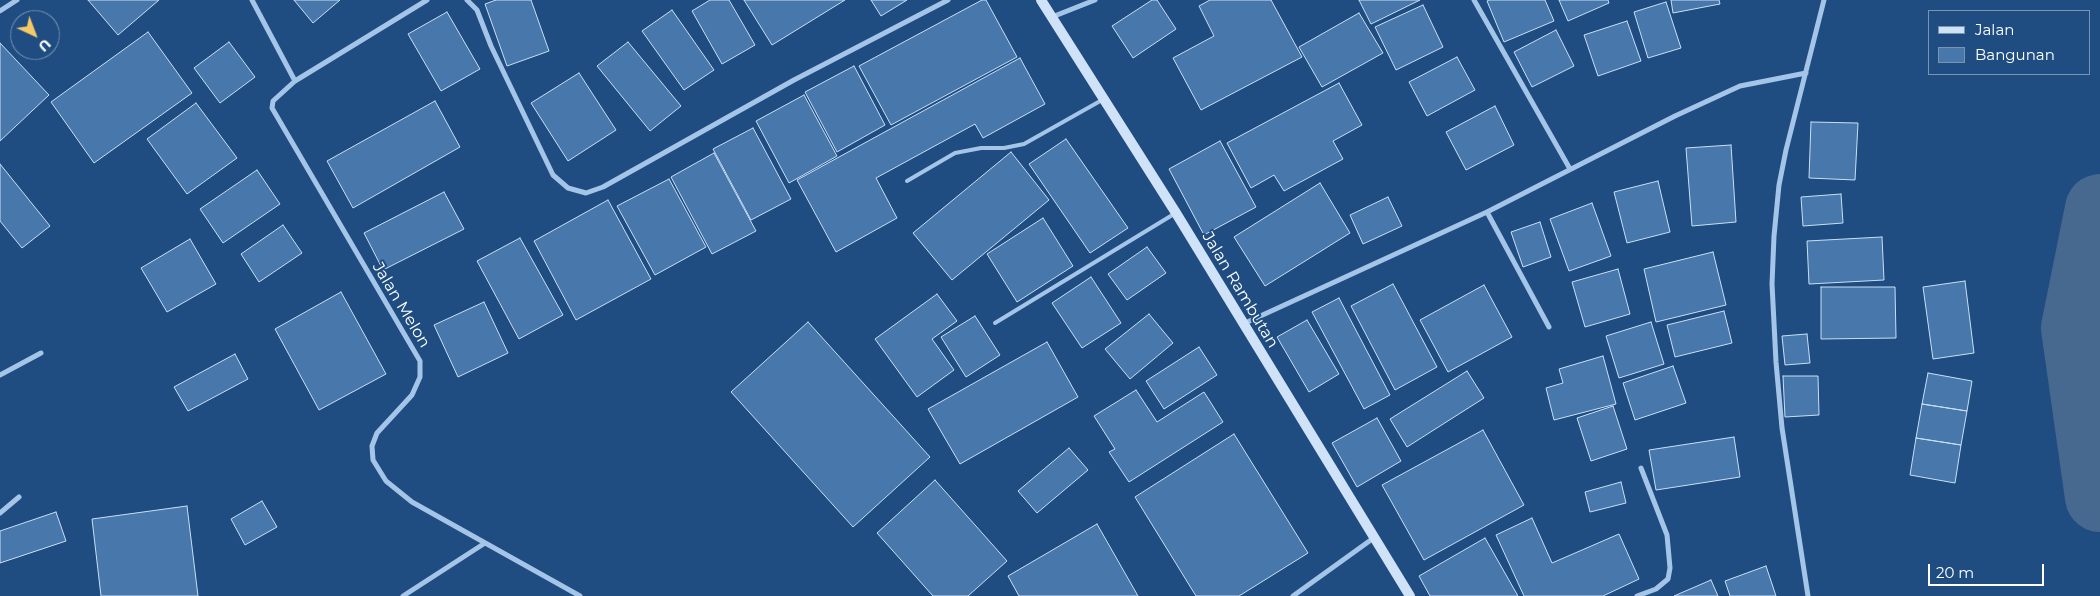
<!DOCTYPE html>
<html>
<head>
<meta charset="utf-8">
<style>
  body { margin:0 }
  #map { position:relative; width:2100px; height:596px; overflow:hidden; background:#1f4d81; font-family:Montserrat,sans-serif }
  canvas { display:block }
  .legend { position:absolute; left:1928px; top:10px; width:162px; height:65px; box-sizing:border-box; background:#1f4d81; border:1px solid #7994b3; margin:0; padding:6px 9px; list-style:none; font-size:15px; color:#fff }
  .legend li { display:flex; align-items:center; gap:10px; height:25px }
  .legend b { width:25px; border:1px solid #7994b3 }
  .north { position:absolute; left:10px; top:10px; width:50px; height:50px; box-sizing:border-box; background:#1f4d81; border:1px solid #7994b3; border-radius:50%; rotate:137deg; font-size:14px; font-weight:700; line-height:20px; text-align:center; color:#fff }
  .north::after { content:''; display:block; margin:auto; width:18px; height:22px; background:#f6c966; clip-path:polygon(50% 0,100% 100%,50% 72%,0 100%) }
  .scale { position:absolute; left:1928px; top:564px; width:116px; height:22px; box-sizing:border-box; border:2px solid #fff; border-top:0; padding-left:6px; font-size:15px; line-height:18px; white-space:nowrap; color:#fff; -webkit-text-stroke:4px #1f4d81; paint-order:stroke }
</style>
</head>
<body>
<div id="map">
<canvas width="2100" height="596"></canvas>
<ul class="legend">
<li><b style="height:6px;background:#d0e2f7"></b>Jalan</li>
<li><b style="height:14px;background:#4877ab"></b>Bangunan</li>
</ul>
<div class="north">U</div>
<div class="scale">20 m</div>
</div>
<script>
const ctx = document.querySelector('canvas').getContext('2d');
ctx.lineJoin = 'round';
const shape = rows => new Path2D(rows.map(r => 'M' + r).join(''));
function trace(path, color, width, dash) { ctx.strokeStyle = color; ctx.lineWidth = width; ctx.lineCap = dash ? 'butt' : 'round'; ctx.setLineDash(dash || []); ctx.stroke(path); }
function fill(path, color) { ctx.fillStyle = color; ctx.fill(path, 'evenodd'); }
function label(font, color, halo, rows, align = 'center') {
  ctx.font = font + ' Montserrat,sans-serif'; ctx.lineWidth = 4; ctx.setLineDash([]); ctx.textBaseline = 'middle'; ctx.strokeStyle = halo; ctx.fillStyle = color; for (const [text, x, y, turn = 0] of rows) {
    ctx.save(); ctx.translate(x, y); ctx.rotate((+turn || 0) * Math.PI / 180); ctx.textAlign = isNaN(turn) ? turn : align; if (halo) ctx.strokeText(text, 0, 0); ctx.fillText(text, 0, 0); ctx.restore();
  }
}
trace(shape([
  [2100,209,2076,328,2100,497]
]), '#47688f', 70);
const building = shape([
  [88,0,159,0,118,35,88,0],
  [294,0,340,0,313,23,294,0],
  [496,0,531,0,549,51,507,66,485,4,496,0],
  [710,0,729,0,755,45,722,64,692,11,710,0],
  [744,0,845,0,772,45,744,0],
  [871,0,907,0,881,16,871,0],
  [982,0,986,0,1017,57,891,125,859,66,982,0],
  [1152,0,1157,0,1176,29,1133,58,1112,26,1152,0],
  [1210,0,1271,0,1302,57,1201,110,1173,58,1214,36,1199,6,1210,0],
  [1359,0,1420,0,1371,24,1359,0],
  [1489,0,1545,0,1554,21,1504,42,1487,1,1489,0],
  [1559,0,1608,0,1609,3,1568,21,1559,0],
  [1671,0,1719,0,1720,4,1673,13,1671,0],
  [1666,2,1681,48,1648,58,1634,12,1666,2],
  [1423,5,1443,47,1396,70,1375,27,1423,5],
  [672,10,714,70,684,90,642,31,672,10],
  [447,12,480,69,441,91,408,34,447,12],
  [1359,13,1383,53,1322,87,1299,47,1359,13],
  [1627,21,1641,61,1598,76,1584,35,1627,21],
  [1556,30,1574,66,1532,87,1514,52,1556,30],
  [148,32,192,93,94,163,51,102,148,32],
  [229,42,255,77,220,103,194,68,229,42],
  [628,42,681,106,650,131,597,66,628,42],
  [0,43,49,95,0,141,0,43],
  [1457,57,1475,90,1427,116,1409,82,1457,57],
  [1020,58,1045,104,983,138,975,124,876,178,897,218,836,252,797,180,1020,58],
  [854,66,885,125,837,152,805,92,854,66],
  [579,73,616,130,568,161,531,103,579,73],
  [1339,83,1362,125,1333,141,1343,159,1284,191,1274,175,1251,188,1227,143,1339,83],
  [804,95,837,156,789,183,756,121,804,95],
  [435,101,460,147,353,208,327,161,435,101],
  [196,103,237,158,187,194,147,139,196,103],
  [1495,106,1514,145,1466,170,1446,132,1495,106],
  [1811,122,1858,123,1855,180,1809,178,1811,122],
  [753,128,791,199,751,220,713,149,753,128],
  [1066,139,1128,228,1090,253,1029,164,1066,139],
  [1220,141,1256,207,1204,235,1169,169,1220,141],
  [1731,145,1736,222,1692,226,1686,148,1731,145],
  [1011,152,1049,200,952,280,913,233,1011,152],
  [714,153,756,231,712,254,671,177,714,153],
  [0,164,50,226,22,248,0,221,0,164],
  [257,170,280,204,223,243,200,209,257,170],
  [669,179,706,247,655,275,617,206,669,179],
  [1658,181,1670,232,1627,243,1614,192,1658,181],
  [1320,183,1350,233,1265,286,1234,237,1320,183],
  [444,192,464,229,383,270,364,233,444,192],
  [1841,194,1843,223,1803,226,1801,197,1841,194],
  [1388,197,1402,226,1363,244,1350,215,1388,197],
  [608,200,651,279,576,320,534,241,608,200],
  [1592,203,1611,256,1569,271,1550,219,1592,203],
  [1043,218,1073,266,1017,302,987,254,1043,218],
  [1540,222,1551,257,1523,267,1511,232,1540,222],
  [283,225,302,253,259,282,241,254,283,225],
  [1882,237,1884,280,1809,284,1807,241,1882,237],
  [520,238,563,315,519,339,477,261,520,238],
  [190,239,216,284,167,312,141,268,190,239],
  [1147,247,1166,273,1127,300,1108,274,1147,247],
  [1713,252,1726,305,1656,322,1644,269,1713,252],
  [1618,269,1630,314,1585,327,1572,282,1618,269],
  [1091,277,1121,323,1082,348,1052,303,1091,277],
  [1965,281,1974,353,1933,359,1923,287,1965,281],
  [1393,284,1437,367,1395,390,1351,306,1393,284],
  [1484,285,1512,337,1448,372,1420,320,1484,285],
  [1821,287,1895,287,1896,338,1821,339,1821,287],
  [341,292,386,374,319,410,275,329,341,292],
  [937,294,957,321,932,339,954,370,917,397,875,339,937,294],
  [1339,298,1390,395,1364,409,1312,312,1339,298],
  [484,302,508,353,458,377,434,325,484,302],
  [1724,311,1732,343,1675,357,1667,325,1724,311],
  [1149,314,1173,343,1130,379,1105,349,1149,314],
  [975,316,1000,355,966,377,941,337,975,316],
  [1307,320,1339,374,1309,392,1277,337,1307,320],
  [808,322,930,457,853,527,731,392,808,322],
  [1651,322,1664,364,1619,378,1606,336,1651,322],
  [1807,334,1810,363,1785,365,1782,336,1807,334],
  [1047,342,1078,397,960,464,928,409,1047,342],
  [1199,347,1217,375,1164,409,1146,381,1199,347],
  [235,354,248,379,188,411,174,387,235,354],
  [1603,356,1616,404,1554,420,1546,388,1563,383,1559,369,1603,356],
  [1673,366,1686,403,1635,420,1623,383,1673,366],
  [1467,371,1484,398,1407,447,1390,419,1467,371],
  [1928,373,1972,381,1967,411,1922,404,1928,373],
  [1783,376,1818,376,1819,415,1785,417,1783,376],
  [1136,390,1157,422,1204,392,1223,422,1129,482,1109,452,1115,449,1094,416,1136,390],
  [1922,404,1967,411,1961,445,1916,438,1922,404],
  [1613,406,1627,449,1591,461,1577,418,1613,406],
  [1377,418,1401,461,1357,487,1332,443,1377,418],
  [1483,430,1524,505,1424,560,1382,485,1483,430],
  [1234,434,1308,553,1239,596,1196,596,1135,497,1234,434],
  [1734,437,1740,477,1656,490,1649,450,1734,437],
  [1916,438,1961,445,1955,483,1910,475,1916,438],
  [1069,448,1088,470,1037,513,1018,491,1069,448],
  [935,480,1007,561,968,596,933,596,877,533,935,480],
  [1621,482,1626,503,1590,512,1585,492,1621,482],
  [262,501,277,527,245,545,231,519,262,501],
  [187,506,198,596,101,596,92,519,187,506],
  [56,512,66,541,0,563,0,531,56,512],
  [1532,518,1552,563,1619,534,1639,579,1603,596,1524,596,1496,535,1532,518],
  [1097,524,1138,596,1019,596,1008,576,1097,524],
  [1485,538,1518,596,1430,596,1419,576,1485,538],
  [1766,566,1776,596,1730,596,1725,581,1766,566],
  [1711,580,1718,596,1674,596,1711,580]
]);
fill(building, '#4877ab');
trace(building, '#c9dff6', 1);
trace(shape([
  [907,181,955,153,981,148,1004,148,1024,144,1102,100],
  [995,323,1174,214]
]), '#a5c5e8', 4);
trace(shape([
  [252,0,295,81],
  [427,0,295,81,273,101,272,108,420,361,420,377,412,395,377,433,372,446,373,460,386,481,412,502,580,596],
  [467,0,477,10,491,46,553,175,568,188,586,193,603,187,794,80,948,0],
  [1474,0,1570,169],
  [0,11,17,0],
  [1052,17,1095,0],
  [1487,212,1549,327],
  [1243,324,1487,212,1675,116,1740,86,1806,73],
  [0,375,41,353],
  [0,513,19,497],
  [403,596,485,543],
  [1293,596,1375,537],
  [1637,596,1656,589,1668,579,1670,568,1667,535,1641,468],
  [1808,596,1782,428,1776,362,1772,284,1774,236,1779,185,1786,150,1824,0]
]), '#a5c5e8', 5);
trace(shape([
  [1041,0,1176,213,1410,596]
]), '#d0e2f7', 10);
label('16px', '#fff', '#1f4d81', [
  ["Jalan Rambutan",1240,290,59],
  ["Jalan Melon",401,305,59]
]);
</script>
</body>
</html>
